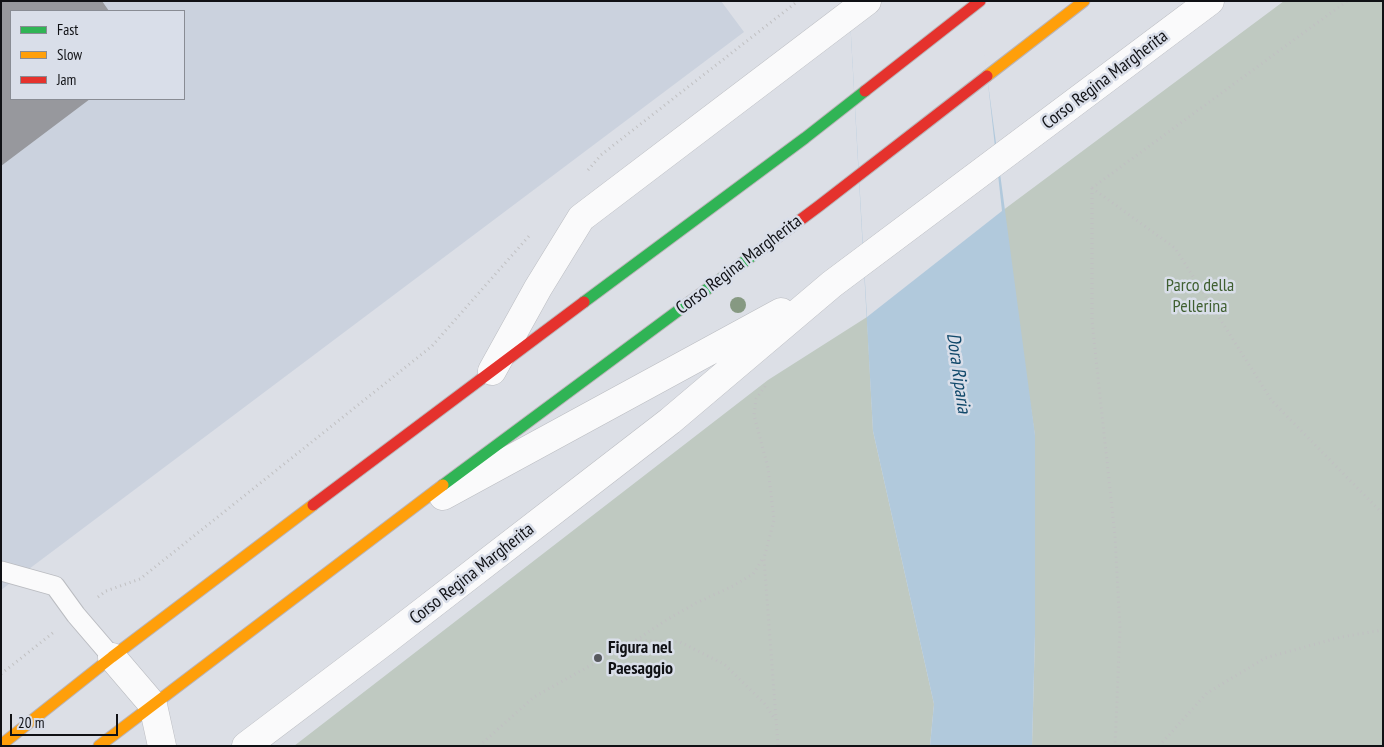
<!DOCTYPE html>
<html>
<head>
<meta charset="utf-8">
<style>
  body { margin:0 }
  #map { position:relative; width:1384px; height:747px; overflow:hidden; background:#dcdfe6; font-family:"PT Sans Narrow",sans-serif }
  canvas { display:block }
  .frame { position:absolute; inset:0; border:2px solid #101115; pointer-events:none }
  .legend { position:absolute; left:10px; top:10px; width:175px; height:90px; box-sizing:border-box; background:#d9dee9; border:1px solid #898c94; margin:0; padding:6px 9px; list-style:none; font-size:15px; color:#101115 }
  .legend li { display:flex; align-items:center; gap:10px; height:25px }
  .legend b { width:25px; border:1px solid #898c94 }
  .scale { position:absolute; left:10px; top:714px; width:108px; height:22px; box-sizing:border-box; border:2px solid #101115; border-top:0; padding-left:6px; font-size:15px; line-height:18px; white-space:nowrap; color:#101115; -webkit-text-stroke:4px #d9dee9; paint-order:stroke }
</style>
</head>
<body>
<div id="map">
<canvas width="1384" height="747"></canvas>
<div class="frame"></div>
<ul class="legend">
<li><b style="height:6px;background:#30b455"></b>Fast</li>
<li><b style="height:6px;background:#ff9f0a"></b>Slow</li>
<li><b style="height:6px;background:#e5322d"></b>Jam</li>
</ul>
<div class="scale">20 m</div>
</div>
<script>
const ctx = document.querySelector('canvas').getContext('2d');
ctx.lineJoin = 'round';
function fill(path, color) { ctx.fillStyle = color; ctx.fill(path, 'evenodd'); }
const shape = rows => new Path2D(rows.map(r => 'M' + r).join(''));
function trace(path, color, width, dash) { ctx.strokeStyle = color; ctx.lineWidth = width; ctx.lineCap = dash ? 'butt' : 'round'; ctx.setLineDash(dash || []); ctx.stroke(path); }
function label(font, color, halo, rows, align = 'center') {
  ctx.font = font + ' "PT Sans Narrow",sans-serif'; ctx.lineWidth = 5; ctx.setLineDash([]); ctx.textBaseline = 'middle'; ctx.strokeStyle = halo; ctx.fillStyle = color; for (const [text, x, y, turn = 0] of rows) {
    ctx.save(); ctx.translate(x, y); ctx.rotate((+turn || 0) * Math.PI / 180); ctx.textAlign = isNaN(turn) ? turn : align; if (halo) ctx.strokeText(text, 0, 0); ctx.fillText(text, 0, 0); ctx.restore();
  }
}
fill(shape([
  [1,1,721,1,744,32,1,590],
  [11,11,184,11,184,99,11,99]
]), '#cbd2de');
fill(shape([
  [1284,1,1383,1,1383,746,1032,746,1035,634,1035,436,1002,211],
  [867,317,873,431,934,704,930,746,294,746,768,380]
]), '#bfc9c1');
fill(shape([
  [849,1,977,1,1035,435,1035,634,1032,746,930,746,934,704,873,431]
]), '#b1c9dc');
fill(shape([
  [849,1,979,1,1002,211,867,317]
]), '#dcdfe6');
fill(shape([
  [1,1,102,1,109,11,11,11,11,99,90,99,1,166]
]), '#97989d');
const lane = shape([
  [1,571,55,586,76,615,112,657]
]);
const street = shape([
  [492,371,538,288,581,218,867,1],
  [443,496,781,312],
  [112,657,153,705,162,746],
  [246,746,385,641,670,421,832,284,1210,1]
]);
const fast = shape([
  [584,302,805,138,865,91],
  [443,485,764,247]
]);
const slow = shape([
  [987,76,1084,1],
  [1,745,112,657,313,505],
  [99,746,443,485]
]);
const jam = shape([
  [865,91,980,1],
  [764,247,819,206,987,76],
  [313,505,584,302]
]);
trace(lane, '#babcc1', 21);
trace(street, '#babcc1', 29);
trace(fast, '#bab4b7', 13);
trace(slow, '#bab4b7', 13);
trace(jam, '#bab4b7', 13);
trace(shape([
  [588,170,601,155,798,1],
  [1092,188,1092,321,1115,536,1120,629,1115,746],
  [1092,188,1175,248,1272,401,1383,514],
  [1092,188,1347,1],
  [765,386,756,399,754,415,768,468,774,520,764,558,778,746],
  [98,597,106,591,140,579,432,346,529,236],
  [636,640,668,619,696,603,733,586,753,574,763,558],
  [1,674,54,632],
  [479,746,534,697,636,640,680,642,724,664,766,705,775,720],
  [1159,746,1207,693,1265,658,1341,637,1383,630]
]), '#c0c0c2', 3, [1, 4]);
trace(lane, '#fafafb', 19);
trace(street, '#fafafb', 28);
trace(fast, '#30b455', 11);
trace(slow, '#ff9f0a', 11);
trace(jam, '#e5322d', 11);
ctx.fillStyle = '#869982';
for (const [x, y] of [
  [738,305]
]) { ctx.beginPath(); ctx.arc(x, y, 8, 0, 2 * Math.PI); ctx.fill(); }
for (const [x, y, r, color] of [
  [598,658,5,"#57595e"]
]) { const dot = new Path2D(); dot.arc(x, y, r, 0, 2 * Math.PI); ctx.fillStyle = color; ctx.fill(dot); trace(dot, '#d9dee9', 2); }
label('18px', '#101115', '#d9dee9', [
  ["Corso Regina Margherita",1105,80,-37],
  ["Corso Regina Margherita",739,265,-37],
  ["Corso Regina Margherita",472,574,-38]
]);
label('18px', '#3f5f31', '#d9dee9', [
  ["Parco della",1200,286],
  ["Pellerina",1200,307]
]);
label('bold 18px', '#101115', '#d9dee9', [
  ["Figura nel",608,648],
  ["Paesaggio",608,669]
], 'left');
label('italic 19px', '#12496b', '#d9dee9', [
  ["Dora Riparia",958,373,82]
]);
</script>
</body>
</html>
